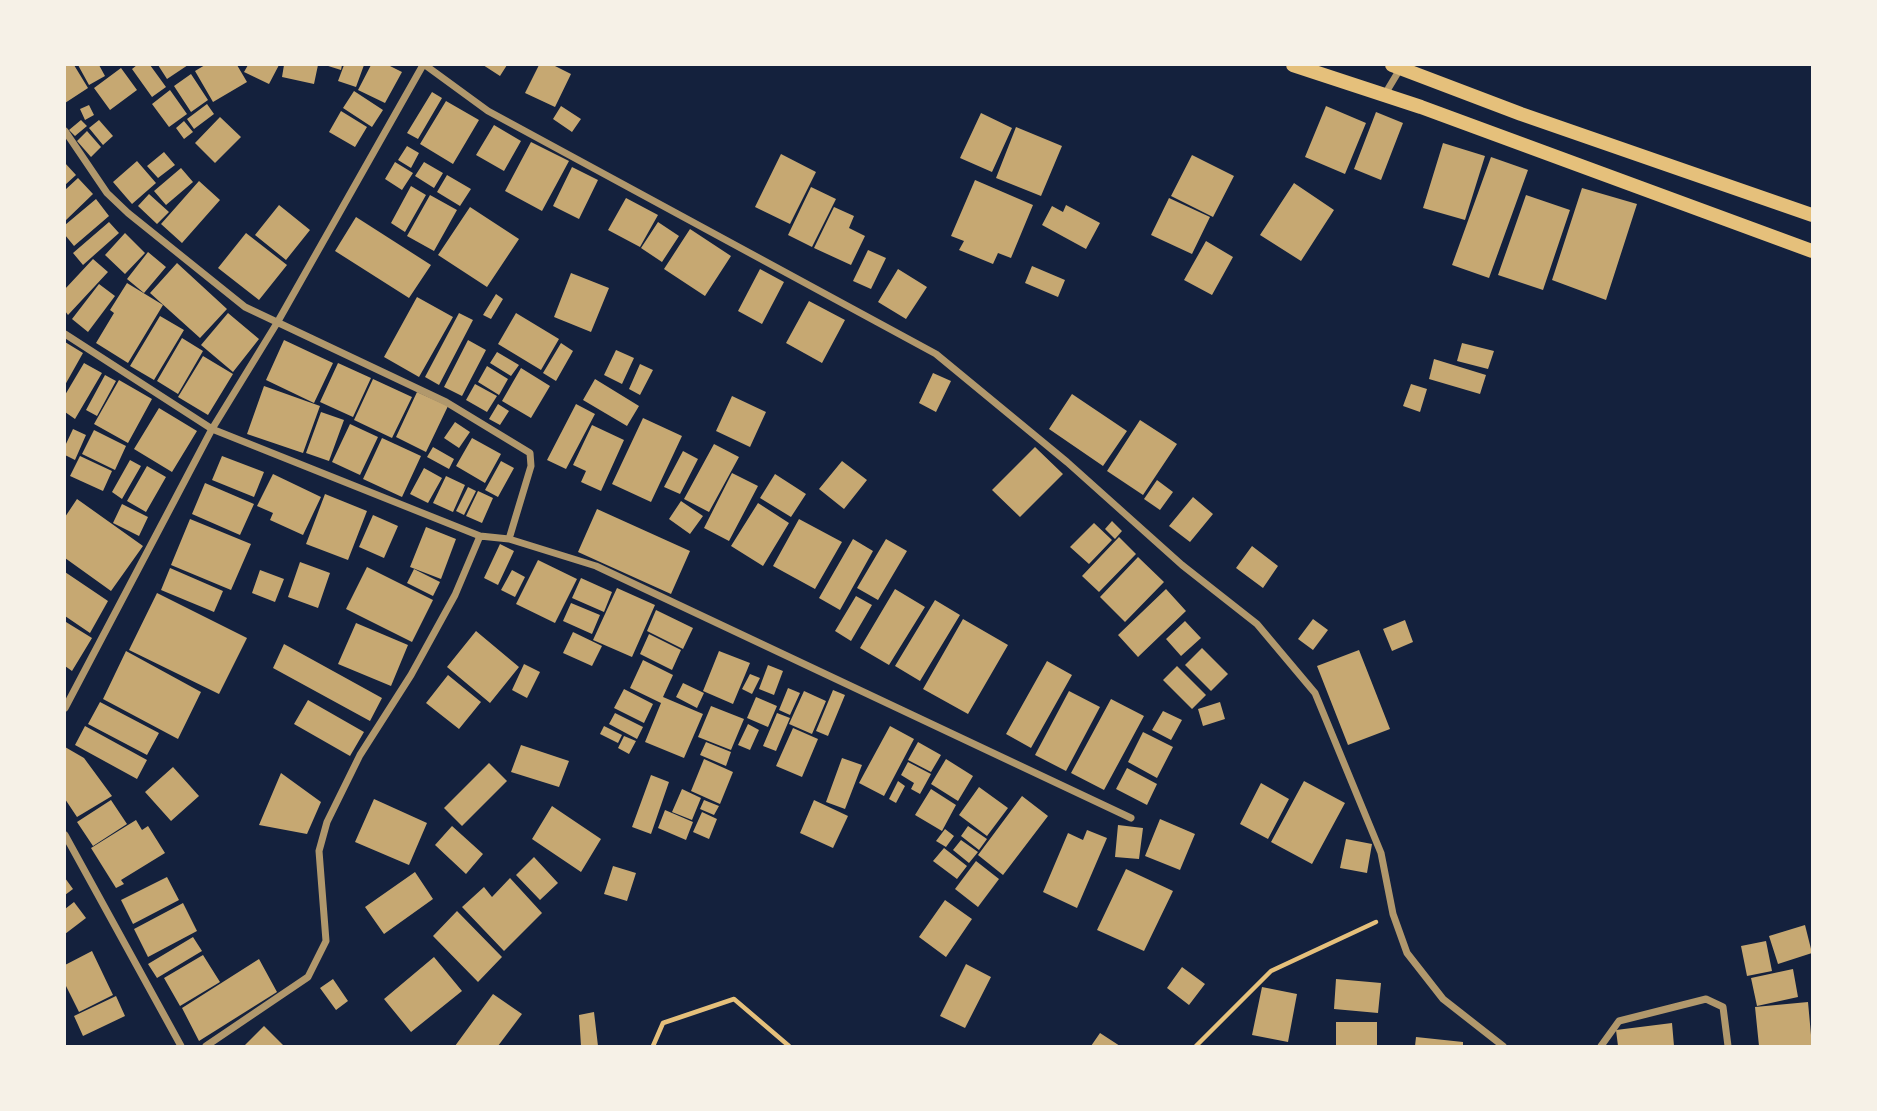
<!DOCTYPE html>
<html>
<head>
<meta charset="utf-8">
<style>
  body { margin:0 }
  #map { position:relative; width:1877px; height:1111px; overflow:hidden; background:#14213d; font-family:"Roboto Condensed",sans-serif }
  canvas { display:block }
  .frame { position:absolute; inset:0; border:66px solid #f6f1e7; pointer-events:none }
</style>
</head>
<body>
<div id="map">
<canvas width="1877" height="1111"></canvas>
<div class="frame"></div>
</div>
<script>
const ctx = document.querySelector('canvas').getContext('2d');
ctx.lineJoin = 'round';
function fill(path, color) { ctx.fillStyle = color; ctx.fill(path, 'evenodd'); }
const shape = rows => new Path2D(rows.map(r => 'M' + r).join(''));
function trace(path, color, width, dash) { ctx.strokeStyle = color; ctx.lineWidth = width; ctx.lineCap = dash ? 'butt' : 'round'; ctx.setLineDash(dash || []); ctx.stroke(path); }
fill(shape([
  [65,65,74,65,88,88,65,103],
  [78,65,99,65,105,76,89,85],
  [137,65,150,65,166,87,152,97,132,69],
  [158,65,188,65,167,79],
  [205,65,237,65,247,82,213,102,195,71],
  [248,65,279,65,269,84,244,72],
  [284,65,318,65,314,84,282,77],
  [325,65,342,65,341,70],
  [344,65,364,65,356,87,338,81],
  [371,65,388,65,402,72,385,103,358,90],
  [483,65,507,65,500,76],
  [539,65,553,65,571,74,555,107,525,93],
  [121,68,137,90,110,110,94,88],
  [191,74,208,100,191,112,174,86],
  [170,90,187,114,169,127,152,104],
  [354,91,383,110,372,127,343,108],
  [432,92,442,98,418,139,407,133],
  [446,101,479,120,453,164,420,144],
  [207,104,214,114,194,129,187,119],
  [89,105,94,115,85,120,80,109],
  [561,106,581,119,572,132,553,119],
  [1326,106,1366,123,1345,174,1305,157],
  [341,111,367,127,355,147,329,132],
  [1376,112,1403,123,1381,180,1354,169],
  [981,113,1012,128,992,172,960,158],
  [220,117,241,137,215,163,195,143],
  [81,120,87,126,75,136,69,130],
  [99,120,113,136,103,145,89,128],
  [184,121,193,132,184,139,176,128],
  [494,125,521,141,504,171,476,155],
  [1016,127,1062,146,1041,196,996,178],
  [87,131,101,147,91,157,77,141],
  [531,142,569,161,542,211,505,191],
  [1443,143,1485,156,1465,220,1423,208],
  [407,146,419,153,411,168,398,160],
  [164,152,175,165,158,178,147,166],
  [781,154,816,172,790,224,755,207],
  [1192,155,1234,176,1213,217,1171,196],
  [1491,157,1528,170,1489,278,1452,265],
  [137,161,156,183,132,204,113,182],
  [395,162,413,173,402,190,385,179],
  [424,162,443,173,434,188,415,176],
  [65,163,76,175,65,185],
  [572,167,598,180,579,219,553,206],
  [181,168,193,182,166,205,154,191],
  [447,175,471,189,460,206,437,192],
  [78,178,93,194,65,221,65,190],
  [975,180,1033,205,1011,258,998,253,993,264,959,250,964,241,951,236],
  [199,181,220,200,182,243,161,224],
  [1294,183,1334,210,1301,261,1260,235],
  [411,186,426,195,405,232,391,223],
  [811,187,836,199,812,247,788,235],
  [1582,188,1637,204,1606,300,1552,280],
  [149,194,169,212,157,224,138,206],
  [430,195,457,210,434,251,407,236],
  [1526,195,1570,210,1543,290,1498,275],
  [626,198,658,215,640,247,608,230],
  [1169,198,1210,217,1192,254,1151,235],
  [96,199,109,216,74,246,65,235,65,225],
  [279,205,310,230,286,260,255,235],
  [1066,205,1100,223,1086,249,1042,225,1052,206,1063,212],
  [470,207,519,239,487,287,438,255],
  [834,207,854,216,849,228,865,236,851,265,814,248],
  [356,217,431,265,409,298,335,251],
  [109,222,119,233,83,265,73,253],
  [658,222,679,236,662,262,641,248],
  [690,229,731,256,705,296,664,269],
  [125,233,145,253,125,274,105,255],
  [246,233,287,265,259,300,218,268],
  [1206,241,1233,257,1212,295,1184,280],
  [868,250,886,258,871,289,853,281],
  [148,252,166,267,144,293,127,279],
  [93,259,108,272,68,315,65,311,65,289],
  [177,263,227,309,200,338,150,293],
  [1032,266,1065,280,1058,297,1025,283],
  [760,269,784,282,762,324,738,311],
  [898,269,927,287,906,319,878,302],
  [571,273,609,288,591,332,554,317],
  [127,283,163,305,128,363,96,343,114,313,110,310],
  [99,284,115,296,88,332,72,319],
  [496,294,503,299,491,319,483,315],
  [417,297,453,317,419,377,384,357],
  [809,301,845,320,822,363,786,343],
  [228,313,259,339,233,372,201,345],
  [459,313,473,320,439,385,425,377],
  [516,313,559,339,541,370,498,344],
  [160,316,184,330,154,380,130,366],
  [182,338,203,351,178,394,157,381],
  [284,340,333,363,314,403,266,380],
  [468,340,486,350,462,396,444,387],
  [65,342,83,353,65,385],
  [561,343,573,351,556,381,543,373],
  [1462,343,1494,351,1488,369,1457,361],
  [616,350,634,358,622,384,604,375],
  [497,352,519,365,511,376,490,363],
  [203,356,233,374,208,415,178,397],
  [1434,359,1486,375,1480,394,1429,379],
  [84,363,102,373,75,419,65,412,65,395],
  [338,363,371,378,353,417,320,402],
  [640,364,653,370,640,395,629,389],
  [487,366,508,379,499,395,478,382],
  [521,368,550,386,531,418,502,401],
  [933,373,951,381,936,412,919,403],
  [105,375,116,381,97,416,86,410],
  [373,379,412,397,392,438,354,420],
  [595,379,639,406,627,426,583,400],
  [119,380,152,399,128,443,94,424],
  [475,384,497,396,487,412,466,400],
  [1411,384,1427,389,1420,412,1403,406],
  [264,386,320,406,303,453,247,434],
  [417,392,448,406,426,452,396,437],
  [1072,394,1127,431,1103,466,1049,429],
  [732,396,766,412,750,447,716,431],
  [498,404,509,411,500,425,489,419],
  [576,404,595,414,566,469,547,460],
  [159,408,197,431,172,472,134,449],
  [321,412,344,420,329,461,306,453],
  [643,418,682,436,651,502,612,484],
  [1140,420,1177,444,1143,495,1107,471],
  [455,422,470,432,459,448,444,438],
  [350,424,378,437,360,475,332,462],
  [592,425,624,440,601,491,581,482,586,471,573,465],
  [73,429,86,435,75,460,65,455,65,446],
  [94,430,126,446,115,470,82,454],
  [382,438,421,456,402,497,363,479],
  [472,438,501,454,485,483,456,466],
  [714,444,739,457,709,512,684,499],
  [433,447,454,459,449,469,427,457],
  [1035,447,1063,474,1020,517,992,490],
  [683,451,698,459,680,494,664,487],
  [80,456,112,471,103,491,70,476],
  [222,456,264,472,254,497,212,480],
  [130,460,141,466,122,499,112,492],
  [501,461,514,468,498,497,485,490],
  [842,461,867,480,844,509,819,489],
  [147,466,166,477,146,512,127,501],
  [424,468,442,478,428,503,410,494],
  [732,473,758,486,729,541,704,528],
  [273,474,321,497,303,535,270,520,273,513,257,506],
  [775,474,806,494,791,517,760,498],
  [446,476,465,485,453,512,433,503],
  [1157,480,1173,492,1160,510,1144,499],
  [205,483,254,504,240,535,192,514],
  [468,487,476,491,464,515,456,511],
  [478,491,493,498,482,523,466,516],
  [325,494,367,511,348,560,306,544],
  [1193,497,1213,514,1190,542,1169,526],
  [77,499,143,546,111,591,65,558,65,517],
  [681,501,703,516,690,534,669,519],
  [758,503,789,523,763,566,731,546],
  [122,504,148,517,139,536,113,523],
  [597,509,690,551,671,594,578,552],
  [373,515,398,526,384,558,359,547],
  [190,519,251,544,231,590,171,565],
  [799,519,842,542,815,589,773,566],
  [1112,521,1122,531,1115,539,1105,529],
  [1094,523,1112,540,1089,564,1070,547],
  [426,527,456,539,441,579,410,567],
  [1119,537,1136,554,1099,592,1082,576],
  [853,539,873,551,840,610,819,598],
  [886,539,907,551,878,600,857,588],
  [500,544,514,551,498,585,484,578],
  [1252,546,1278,566,1263,588,1236,568],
  [1138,557,1164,582,1125,622,1100,597],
  [538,560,577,579,555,623,516,604],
  [300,562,330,573,318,608,288,597],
  [367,567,433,600,412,642,346,609],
  [170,568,223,591,214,612,161,590],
  [414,569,440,582,433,596,407,583],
  [260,570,284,579,275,602,252,593],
  [512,570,525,577,515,597,501,590],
  [65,572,108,601,90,633,65,616],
  [581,578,612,592,604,612,572,598],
  [617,588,655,605,632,657,593,640],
  [895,589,925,607,889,665,860,648],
  [1166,589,1186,611,1138,657,1118,635],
  [157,593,247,638,219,694,129,650],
  [856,596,872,605,851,641,835,631],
  [935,600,960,615,920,681,895,666],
  [571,603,600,615,592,634,563,621],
  [656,610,693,628,683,649,647,631],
  [963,619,1008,645,968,714,923,689],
  [1313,619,1328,630,1313,650,1298,639],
  [1405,620,1413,642,1392,651,1383,629],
  [1185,621,1201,638,1181,656,1166,639],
  [66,622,92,638,72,671,65,666],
  [356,623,408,645,391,686,338,664],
  [476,631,519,667,490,703,447,667],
  [573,632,602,646,592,666,563,653],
  [649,634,681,650,672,670,640,654],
  [284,644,382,698,370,721,273,668],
  [1202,648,1228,674,1211,691,1185,665],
  [1359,650,1390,729,1348,745,1317,666],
  [126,651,201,692,178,739,103,699],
  [719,651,750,663,733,704,703,691],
  [643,660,673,675,663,697,703,714,684,758,645,742,661,703,630,688],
  [1047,661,1072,675,1031,748,1006,734],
  [524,664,540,672,527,698,512,690],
  [768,665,783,671,774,695,759,689],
  [1177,666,1206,695,1192,709,1163,680],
  [750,674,760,678,752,694,742,689],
  [448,675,481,702,459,729,426,703],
  [683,683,704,693,697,708,676,697],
  [788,688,800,693,790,715,779,710],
  [624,689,653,704,644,723,614,708],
  [833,690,845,695,828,736,816,731],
  [804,691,826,701,812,734,789,724],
  [1069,691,1100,707,1066,771,1035,755],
  [756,697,777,706,768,727,747,718],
  [1111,699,1144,716,1104,790,1071,773],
  [308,700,364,732,350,756,294,724],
  [100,702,159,733,147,755,88,724],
  [1220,702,1225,719,1203,726,1198,709],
  [711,706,744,719,731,750,698,737],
  [1163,711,1182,720,1171,740,1152,730],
  [615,713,643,727,637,739,609,724],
  [777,713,790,718,776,751,763,746],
  [748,724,759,730,750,750,738,745],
  [85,726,147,760,137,779,75,745],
  [604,726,622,735,618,743,600,734],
  [890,726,914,739,884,796,859,783],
  [793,728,818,739,802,777,776,766],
  [1143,732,1173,747,1157,778,1128,762],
  [624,736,636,741,629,754,618,748],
  [706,742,731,752,726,766,700,755],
  [918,742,941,755,931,772,908,760],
  [521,745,569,761,559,787,511,772],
  [65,747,84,758,112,796,77,817,65,799],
  [842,758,862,765,845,809,826,802],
  [704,759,733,772,720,804,691,791],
  [946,759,973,776,958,801,931,784],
  [908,762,931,774,920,794,911,789,914,783,901,775],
  [489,763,507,781,462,826,444,808],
  [173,767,199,796,171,821,145,792],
  [1127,768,1157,784,1147,805,1116,789],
  [281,773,321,802,307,834,259,825],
  [651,775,669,782,651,834,632,827],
  [898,781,905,786,896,803,889,799],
  [1304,781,1345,803,1312,864,1271,842],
  [1261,783,1289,799,1268,839,1240,824],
  [979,787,1008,808,987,836,959,815],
  [682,789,701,798,692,820,672,812],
  [931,789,956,805,942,831,915,815],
  [1022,796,1048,816,1003,875,978,855],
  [374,799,427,823,409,865,355,842],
  [111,800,127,824,93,846,77,822],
  [704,800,719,806,714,815,700,809],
  [814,800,848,816,833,848,800,833],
  [552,806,601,839,581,872,532,839],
  [665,810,693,822,686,840,658,828],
  [702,812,717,819,709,839,693,832],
  [1160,819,1195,834,1180,870,1145,856],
  [136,820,142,830,148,826,165,853,121,880,124,884,116,888,91,848],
  [1118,825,1143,828,1139,859,1115,857],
  [452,826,483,854,466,874,435,845],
  [968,826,987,839,979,850,961,836],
  [945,829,954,836,946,847,936,841],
  [1087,830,1107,838,1077,908,1043,892,1068,833,1083,840],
  [1346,839,1372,844,1367,873,1340,868],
  [961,840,978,852,969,863,953,850],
  [944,848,967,866,957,879,933,861],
  [534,857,558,883,540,900,516,875],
  [976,861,999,879,978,907,955,889],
  [613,866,636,873,627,901,604,894],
  [1126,869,1173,891,1144,951,1097,930],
  [415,872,433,899,384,934,365,907],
  [167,877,179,900,133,924,121,900],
  [65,878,73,889,65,895],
  [510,878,542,913,504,951,462,907,484,887,492,897],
  [945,900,972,919,946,957,919,937],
  [74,902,86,918,65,934,65,909],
  [183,903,197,931,148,957,134,929],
  [457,911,502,957,478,982,433,936],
  [1805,925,1812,953,1778,964,1769,936],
  [193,937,202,951,157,978,148,964],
  [1766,941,1772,971,1747,976,1741,946],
  [92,951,113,995,79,1012,65,984,65,965],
  [203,955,220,982,180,1006,164,978],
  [434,957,462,991,411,1032,384,999],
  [259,959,277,992,199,1041,182,1008],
  [966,964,991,977,965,1028,940,1016],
  [1182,967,1205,984,1189,1005,1167,988],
  [1793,969,1798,997,1757,1006,1751,978],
  [333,979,348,1001,336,1010,320,988],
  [1336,979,1381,983,1378,1013,1334,1009],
  [1262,987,1297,994,1288,1042,1252,1035],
  [493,994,522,1014,498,1046,455,1046],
  [116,996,125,1016,83,1036,74,1016],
  [1808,1002,1812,1046,1759,1046,1755,1007],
  [594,1012,598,1046,581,1046,579,1015],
  [1336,1022,1377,1022,1377,1046,1336,1046],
  [1672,1023,1674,1046,1618,1046,1616,1030],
  [264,1026,284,1046,244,1046],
  [1100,1033,1120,1046,1091,1046],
  [1416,1037,1463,1042,1463,1046,1415,1046]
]), '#c6a872');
trace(shape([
  [653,1046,663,1023,734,999,789,1046],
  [1196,1046,1271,971,1376,922]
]), '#e5c07b', 4.5);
trace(shape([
  [425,65,488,111,936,354,1067,462,1182,565,1257,624,1315,693,1381,853,1393,914,1407,953,1443,999,1503,1046],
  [1385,94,1400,69],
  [65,131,107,193,128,213,245,307,446,402,530,453,531,466,509,539],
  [65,334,212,429,480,536,509,539,596,566,1131,818],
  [65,708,212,429,277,323,423,65],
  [65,835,181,1046],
  [206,1046,308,977,326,941,319,851,327,822,360,755,411,675,455,595,480,536],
  [1601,1046,1619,1021,1706,999,1723,1007,1728,1046]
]), '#b1986c', 7);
trace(shape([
  [1293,65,1421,107,1812,251],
  [1392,65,1521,114,1812,215]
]), '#e5c07b', 14);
</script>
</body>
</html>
